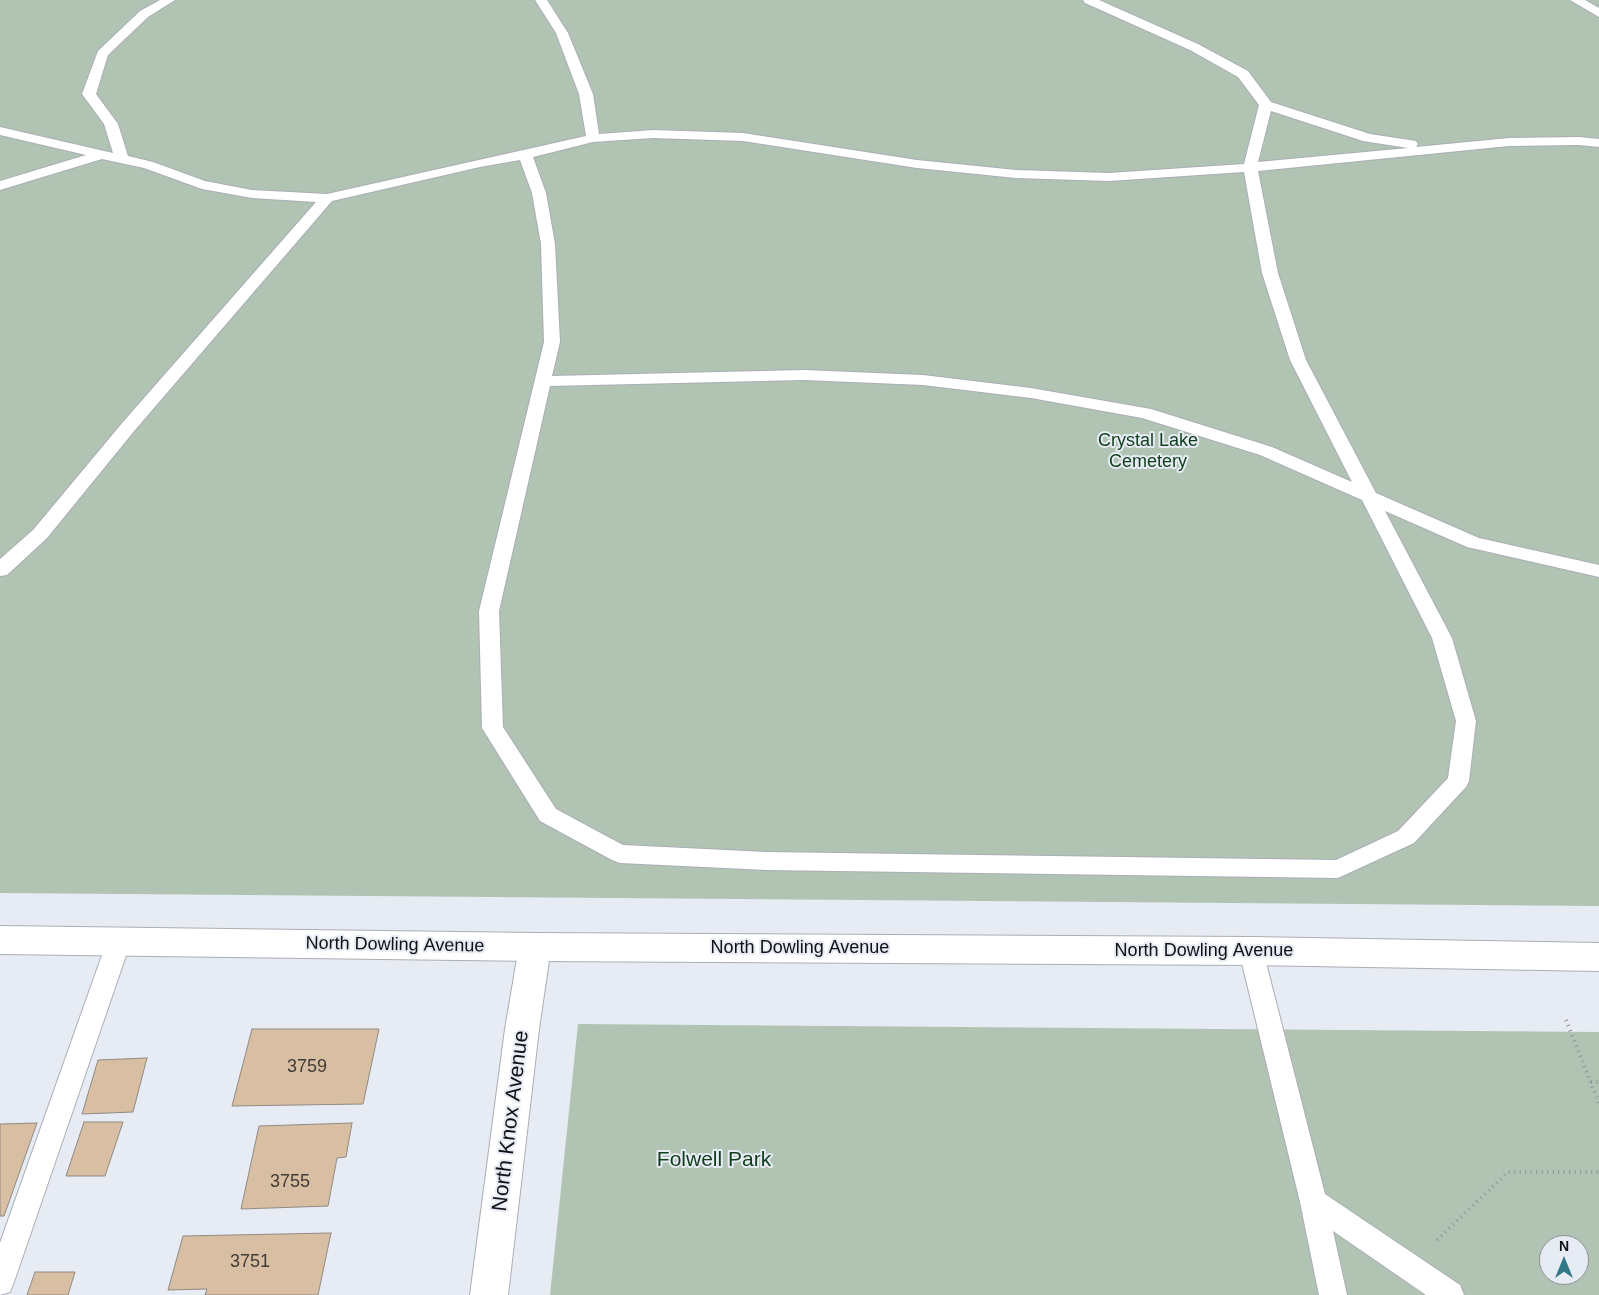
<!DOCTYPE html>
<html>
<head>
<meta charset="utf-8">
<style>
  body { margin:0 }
  #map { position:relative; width:1599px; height:1295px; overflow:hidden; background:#e7ebf3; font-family:Arial,sans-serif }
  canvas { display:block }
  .north { position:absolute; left:1539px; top:1235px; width:50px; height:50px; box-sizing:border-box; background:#e7ebf3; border:1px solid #91949a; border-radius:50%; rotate:0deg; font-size:14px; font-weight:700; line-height:20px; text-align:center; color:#101114 }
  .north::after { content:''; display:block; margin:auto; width:18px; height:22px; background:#337886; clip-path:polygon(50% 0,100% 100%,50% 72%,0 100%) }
</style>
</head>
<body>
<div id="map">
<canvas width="1599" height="1295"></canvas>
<div class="north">N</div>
</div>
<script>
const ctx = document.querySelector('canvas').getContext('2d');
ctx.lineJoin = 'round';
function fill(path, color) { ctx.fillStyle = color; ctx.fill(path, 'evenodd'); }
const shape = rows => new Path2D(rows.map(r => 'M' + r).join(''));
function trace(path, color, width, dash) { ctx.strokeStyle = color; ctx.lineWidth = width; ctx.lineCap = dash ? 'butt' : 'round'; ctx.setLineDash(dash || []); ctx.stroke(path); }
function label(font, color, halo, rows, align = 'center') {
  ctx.font = font + ' Arial,sans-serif'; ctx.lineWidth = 4; ctx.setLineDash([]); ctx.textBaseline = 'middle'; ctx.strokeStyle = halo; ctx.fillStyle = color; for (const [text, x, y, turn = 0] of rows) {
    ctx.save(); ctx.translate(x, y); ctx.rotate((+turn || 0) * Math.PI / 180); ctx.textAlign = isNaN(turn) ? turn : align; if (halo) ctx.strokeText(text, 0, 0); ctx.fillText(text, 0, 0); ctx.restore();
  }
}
fill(shape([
  [0,0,1599,0,1599,906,0,893],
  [578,1024,1599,1032,1599,1295,550,1295],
  [1549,1245,1579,1245,1579,1275,1549,1275]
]), '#b1c3b3');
const building = shape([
  [252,1029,379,1029,363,1104,232,1106,252,1029],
  [147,1058,133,1112,82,1114,98,1060,147,1058],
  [84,1122,123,1122,105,1176,66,1176,84,1122],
  [37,1123,4,1216,0,1216,0,1124,37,1123],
  [352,1123,346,1157,337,1158,328,1206,241,1209,259,1126,352,1123],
  [331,1233,318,1295,205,1295,207,1289,168,1290,183,1236,331,1233],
  [35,1272,75,1272,68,1295,27,1295,35,1272]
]);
fill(building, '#d8bea2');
trace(building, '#908a84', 1);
const service = shape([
  [160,0,175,0,148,17,108,55,96,94,118,124,128,156,153,162,205,181,252,190,327,194,586,136,579,94,556,33,535,0,547,0,568,33,593,94,599,134,653,130,743,133,917,160,1016,170,1109,173,1244,164,1259,105,1238,77,1190,50,1085,3,1083,0,1099,0,1198,44,1248,71,1271,102,1370,134,1416,141,1418,144,1416,147,1509,138,1579,137,1599,139,1599,147,1579,145,1509,146,1258,171,1278,273,1306,360,1376,493,1479,538,1599,565,1599,577,1467,547,1385,511,1452,638,1476,721,1469,781,1466,787,1414,843,1338,878,766,870,620,863,612,860,540,821,482,728,479,611,544,342,541,244,532,193,520,160,480,167,332,201,135,430,47,538,7,575,0,576,0,559,33,530,123,422,316,202,252,198,202,189,144,168,102,159,0,190,0,181,86,155,0,135,0,127,113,153,104,124,82,94,98,51,140,11,160,0],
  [1271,111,1363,141,1408,148,1258,162,1271,111],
  [653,138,743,141,917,168,1016,178,1109,181,1244,172,1262,273,1290,360,1352,482,1272,447,1151,409,1031,388,923,375,804,370,552,376,560,342,555,244,546,193,533,157,593,142,653,138],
  [804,380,923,385,1031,398,1142,418,1260,455,1362,500,1432,638,1456,721,1448,778,1398,831,1336,860,766,852,623,845,556,809,503,727,499,611,550,386,804,380],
  [1570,0,1585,0,1599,8,1599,17,1570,0],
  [119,931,127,934,131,941,14,1282,10,1292,0,1295,0,1243,107,941,111,934,119,931],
  [1251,941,1259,944,1263,951,1325,1194,1460,1285,1464,1295,1426,1295,1333,1231,1347,1295,1319,1295,1300,1202,1239,951,1243,944,1251,941]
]);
const minor = shape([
  [535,933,547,937,551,947,539,1029,508,1295,470,1295,505,1029,519,947,523,937,535,933]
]);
const tertiary = shape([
  [0,926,535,933,1251,937,1599,943,1599,971,1251,965,535,961,0,954,0,926]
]);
trace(service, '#aaaeb5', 2);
trace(minor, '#aaaeb5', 2);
trace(tertiary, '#aaaeb5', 2);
trace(shape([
  [1566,1020,1599,1103],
  [1591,1082,1599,1082],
  [1437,1240,1508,1172,1599,1172]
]), '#92949a', 4, [1, 4.5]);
fill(service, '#fff');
fill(minor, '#fff');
fill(tertiary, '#fff');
label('18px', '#0f3e1b', '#e7ebf3', [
  ["Crystal Lake",1148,441],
  ["Cemetery",1148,462]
]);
label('18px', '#101114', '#e7ebf3', [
  ["North Dowling Avenue",395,945,1],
  ["North Dowling Avenue",800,948],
  ["North Dowling Avenue",1204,951]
]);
label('18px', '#423c38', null, [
  ["3759",307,1067],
  ["3755",290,1182],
  ["3751",250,1262]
]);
label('21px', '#101114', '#e7ebf3', [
  ["North Knox Avenue",511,1121,-83]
]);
label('21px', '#0f3e1b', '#e7ebf3', [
  ["Folwell Park",714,1160]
]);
</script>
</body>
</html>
